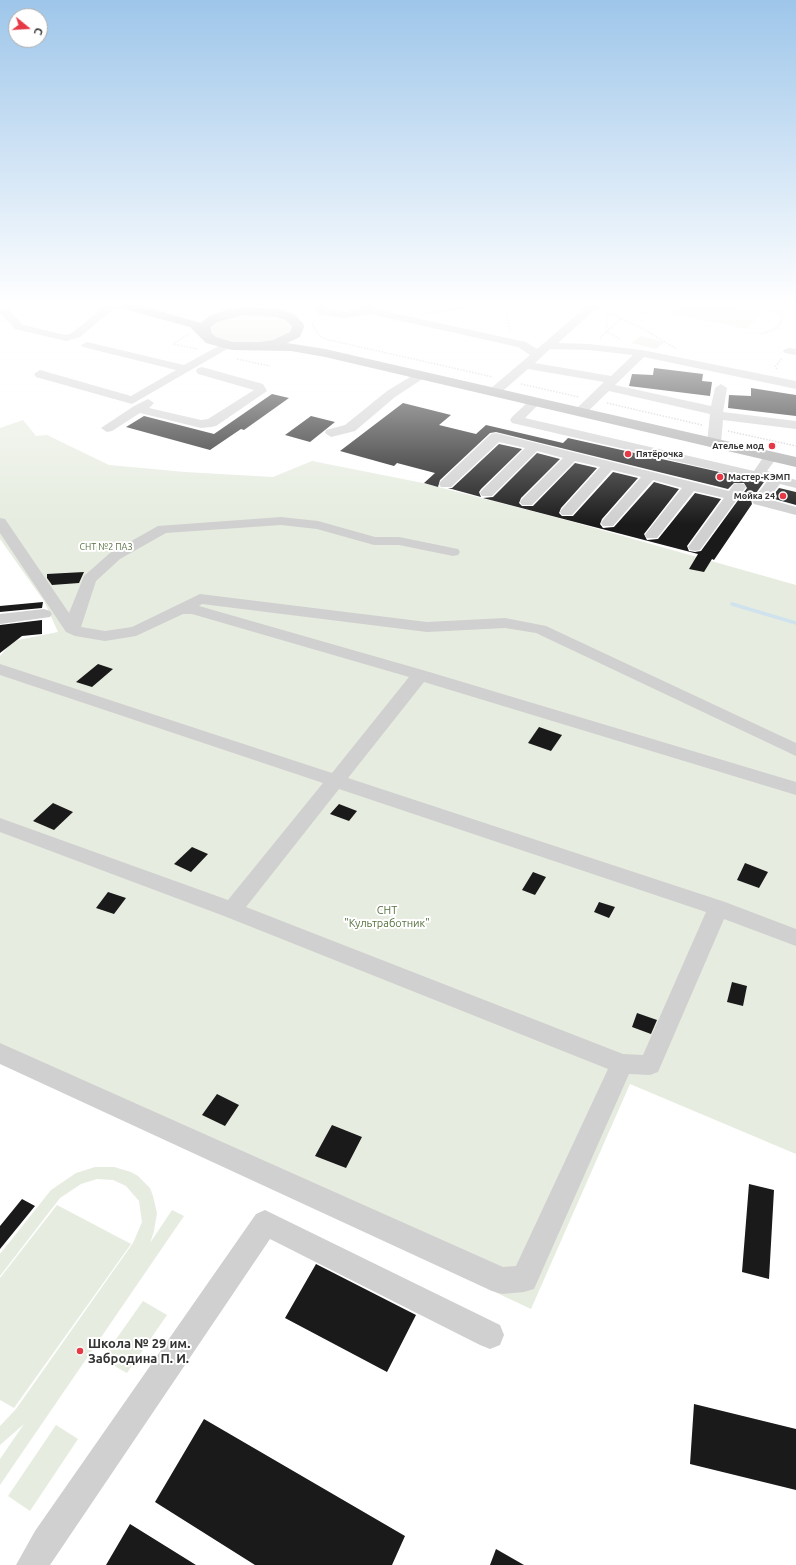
<!DOCTYPE html>
<meta charset="utf-8">
<style>
body{margin:0}
#map{position:relative;width:796px;height:1565px;overflow:hidden;background:#fff;font-family:Ubuntu,sans-serif}
canvas{display:block}
.north{position:absolute;left:8px;top:8px;width:40px;height:40px;box-sizing:border-box;background:#fff;border:1px solid #adadad;border-radius:50%;rotate:108deg;font-size:11px;font-weight:700;line-height:16px;text-align:center;color:#333}
.north::after{content:'';display:block;margin:auto;width:14px;height:18px;background:#e63946;clip-path:polygon(50% 0,100% 100%,50% 72%,0 100%)}
</style>
<div id="map">
<canvas width="796" height="1565"></canvas>
<div class="north">С</div>
</div>
<script>
const ctx = document.querySelector('canvas').getContext('2d');
ctx.lineJoin = 'round';
function fill(path, color) {
  ctx.fillStyle = color;
  ctx.fill(path, 'evenodd');
}
function poly(rows) {
  const path = new Path2D();
  for (const r of rows) {
    path.moveTo(r[0], r[1]);
    for (let i = 2; i < r.length; i += 2) path.lineTo(r[i], r[i + 1]);
  }
  return path;
}
function trace(path, color, width, dash) {
  ctx.strokeStyle = color;
  ctx.lineWidth = width;
  ctx.lineCap = dash ? 'butt' : 'round';
  ctx.setLineDash(dash || []);
  ctx.stroke(path);
}
function label(font, color, halo, rows, align = 'center') {
  ctx.font = font + ' Ubuntu,sans-serif';
  ctx.lineWidth = 4;
  ctx.setLineDash([]);
  ctx.textBaseline = 'middle';
  ctx.strokeStyle = halo;
  ctx.fillStyle = color;
  for (const [text, x, y, turn = 0] of rows) {
    ctx.save();
    ctx.translate(x, y);
    ctx.rotate((+turn || 0) * Math.PI / 180);
    ctx.textAlign = isNaN(turn) ? turn : align;
    if (halo) ctx.strokeText(text, 0, 0);
    ctx.fillText(text, 0, 0);
    ctx.restore();
  }
}
fill(poly([
 [624,305,633,311,758,334,775,328,782,316,778,312,740,305,782,312,785,316,784,320,778,329,765,334,758,334,631,311],
 [679,305,733,305,763,311,747,329,670,314],
 [259,313,285,319,291,324,291,330,285,336,267,342,235,343,217,338,211,332,211,329,214,323,229,316],
 [641,336,665,342,656,349,631,343],
 [23,420,36,436,47,435,109,465,185,472,273,477,312,461,423,483,566,520,796,585,796,1154,630,1084,531,1309,0,1060,0,656,13,641,58,632,44,601,0,539,0,428],
 [95,1167,114,1167,131,1172,138,1176,150,1188,153,1196,157,1213,154,1231,150,1243,172,1210,184,1216,0,1485,0,1459,24,1424,0,1445,0,1426,16,1409,133,1243,142,1222,139,1201,126,1186,113,1180,97,1179,81,1184,60,1198,0,1276,0,1254,51,1190,76,1173],
 [57,1205,131,1244,14,1408,0,1400,0,1278],
 [143,1301,167,1315,127,1373,102,1359],
 [56,1425,78,1439,30,1511,8,1496]
]), '#e6ecdf');
trace(poly([
 [732,604,796,623]
]), '#cfe2ee', 3.5);
fill(poly([
 [654,368,703,374,702,381,712,382,710,396,629,386,632,374,653,375],
 [751,388,796,395,796,416,728,408,729,395,751,396],
 [272,394,289,398,244,430,241,429,210,450,126,427,144,416,214,434],
 [403,403,451,415,439,425,476,434,486,425,563,443,568,438,764,482,751,500,752,504,714,560,712,559,704,572,689,569,698,554,483,498,493,497,537,453,560,459,521,498,519,503,522,506,533,506,575,463,597,468,561,508,559,513,562,516,573,516,613,472,638,478,602,519,600,524,603,528,614,527,654,482,679,489,644,534,647,540,658,539,695,493,721,499,687,546,689,551,695,552,701,551,747,488,744,483,734,483,728,489,496,432,490,433,440,480,438,487,424,483,435,473,397,463,394,466,340,451],
 [311,416,335,422,310,442,285,435],
 [499,444,522,449,481,489,479,492,481,497,448,488,452,488],
 [779,488,796,492,796,505,771,498],
 [84,572,79,583,52,585,47,578,47,574],
 [43,602,42,608,0,612,0,606],
 [42,620,42,634,22,636,0,653,0,625],
 [98,664,113,669,92,687,76,682],
 [539,727,562,735,551,751,528,743],
 [53,803,73,812,54,830,33,821],
 [339,804,357,811,349,821,330,814],
 [192,847,208,854,191,872,174,864],
 [745,863,768,872,759,888,737,880],
 [533,872,546,877,535,895,522,890],
 [108,892,126,898,114,914,96,908],
 [599,902,615,907,609,918,594,912],
 [732,982,747,986,743,1006,727,1002],
 [637,1013,657,1020,651,1034,632,1027],
 [217,1094,239,1105,225,1126,202,1115],
 [332,1125,362,1137,346,1168,315,1156],
 [749,1184,774,1190,769,1279,742,1272],
 [22,1199,35,1206,0,1249,0,1226],
 [316,1264,416,1315,387,1372,285,1318],
 [694,1404,796,1429,796,1490,690,1464],
 [204,1419,405,1536,392,1565,255,1565,155,1502],
 [130,1524,196,1565,106,1565],
 [496,1549,524,1565,490,1565]
]), '#1a1a1a');
trace(poly([
 [202,305,215,305],
 [505,305,510,332],
 [608,312,645,330,677,349],
 [608,312,606,331,620,339],
 [430,313,476,305],
 [312,324,318,334,325,339,493,377],
 [189,334,173,344,197,349],
 [600,338,622,318],
 [237,359,270,366],
 [777,369,775,367,782,358],
 [521,384,579,397],
 [607,403,702,425],
 [728,431,796,446]
]), '#cdcdcd', 1.5, [1.5, 1.5]);
fill(poly([
 [106,305,118,305,80,337,66,341,15,329,0,313,1,310,9,310,23,325,66,335,72,333,106,305],
 [313,305,323,305,326,309,343,312,363,309,361,305,371,305,374,309,526,342,537,349,588,305,600,305,558,343,589,344,642,350,796,381,796,389,644,357,615,385,711,406,715,388,721,384,727,388,723,412,796,421,796,429,723,420,721,443,714,447,707,443,710,414,609,391,584,415,580,416,574,412,576,409,604,382,528,369,498,395,490,395,488,392,490,389,530,355,518,347,370,314,343,318,322,315,318,314,313,305],
 [550,349,589,350,633,355,611,376,535,363,550,349],
 [87,342,184,365,224,343,228,342,234,345,132,404,36,377,34,374,40,370,131,396,176,370,83,347,81,345,87,342],
 [789,348,796,349,796,355,785,353,783,351,785,349,789,348],
 [202,367,263,384,267,391,216,426,211,427,201,428,140,413,112,431,107,432,101,428,134,406,148,399,154,403,149,408,201,420,208,419,254,390,198,374,196,371,198,368,202,367],
 [420,371,426,375,424,378,395,397,355,431,331,437,325,433,326,430,345,425,387,391,420,371],
 [535,398,541,402,525,418,754,471,766,453,776,453,778,456,767,471,796,480,796,488,780,484,768,499,796,507,796,515,754,504,752,501,768,480,762,478,757,480,512,423,510,420,512,417,531,399,535,398],
 [496,433,729,491,734,484,739,483,744,484,746,487,700,550,695,551,690,550,688,547,724,498,694,491,657,538,647,538,645,535,647,532,682,488,653,480,613,526,603,526,601,523,603,520,641,477,612,470,572,515,562,515,560,512,562,509,600,467,575,461,532,505,522,505,520,502,522,499,563,458,537,451,492,496,482,496,480,493,482,490,525,448,499,442,451,487,441,487,439,484,441,481,491,434,496,433],
 [281,517,318,521,375,537,399,537,458,549,460,552,458,555,453,556,399,545,374,545,317,529,281,525,166,533,120,559,96,581,81,627,105,631,132,627,200,594,427,622,505,618,546,626,796,743,796,756,536,633,505,628,427,632,202,604,199,606,426,671,796,782,796,795,424,682,348,778,725,902,796,929,796,946,724,919,658,1072,650,1075,629,1074,534,1289,524,1292,502,1294,492,1291,0,1064,0,1043,503,1267,516,1266,608,1069,224,916,0,832,0,818,228,900,323,783,0,675,0,664,332,773,409,677,192,614,183,614,136,636,105,641,75,636,66,632,0,533,0,518,5,519,69,613,84,576,110,553,158,526,281,517],
 [339,789,706,912,643,1055,623,1054,246,907,339,789],
 [44,609,50,611,52,614,50,617,0,624,0,614,44,609],
 [265,1210,500,1325,504,1335,500,1345,490,1349,480,1345,270,1239,50,1565,16,1565,35,1531,256,1214,265,1210]
]), '#d0d0d0');
fill(poly([
 [118,305,139,305,201,323,209,316,226,310,243,307,277,309,294,314,303,323,304,327,300,337,287,343,325,349,796,457,796,467,325,357,291,351,232,350,206,343,190,327,120,308,118,305],
 [243,315,276,317,286,320,292,326,290,332,273,340,260,342,233,342,216,337,211,332,211,327,217,322,243,315]
]), '#ababab');
const sky = ctx.createLinearGradient(0, 0, 0, 524);
sky.addColorStop(0, '#9ec6ea');
sky.addColorStop(0.58, '#fff');
sky.addColorStop(1, '#ffffff00');
ctx.fillStyle = sky;
ctx.fillRect(0, 0, 796, 524);
for (const [x, y, r, color] of [
 [772,446,4,"#e63946"],
 [628,454,4,"#e63946"],
 [720,477,4,"#e63946"],
 [783,496,4,"#e63946"],
 [80,1351,4,"#e63946"]
]) {
  const dot = new Path2D();
  dot.arc(x, y, r, 0, 2 * Math.PI);
  ctx.fillStyle = color;
  ctx.fill(dot);
  trace(dot, '#fff', 1.5);
}
label('bold 9px', '#333', '#fff', [
 ["Ателье мод",764,446],
 ["Пятёрочка",636,454,"left"],
 ["Мастер-КЭМП",728,477,"left"],
 ["Мойка 24",775,496]
], 'right');
label('9px', '#56703f', '#fff', [
 ["СНТ №2 ПАЗ",106,547]
]);
label('11px', '#56703f', '#fff', [
 ["СНТ",387,910],
 ["\"Культработник\"",387,923]
]);
label('bold 13px', '#333', '#fff', [
 ["Школа № 29 им.",88,1344],
 ["Забродина П. И.",88,1359]
], 'left');
</script>
